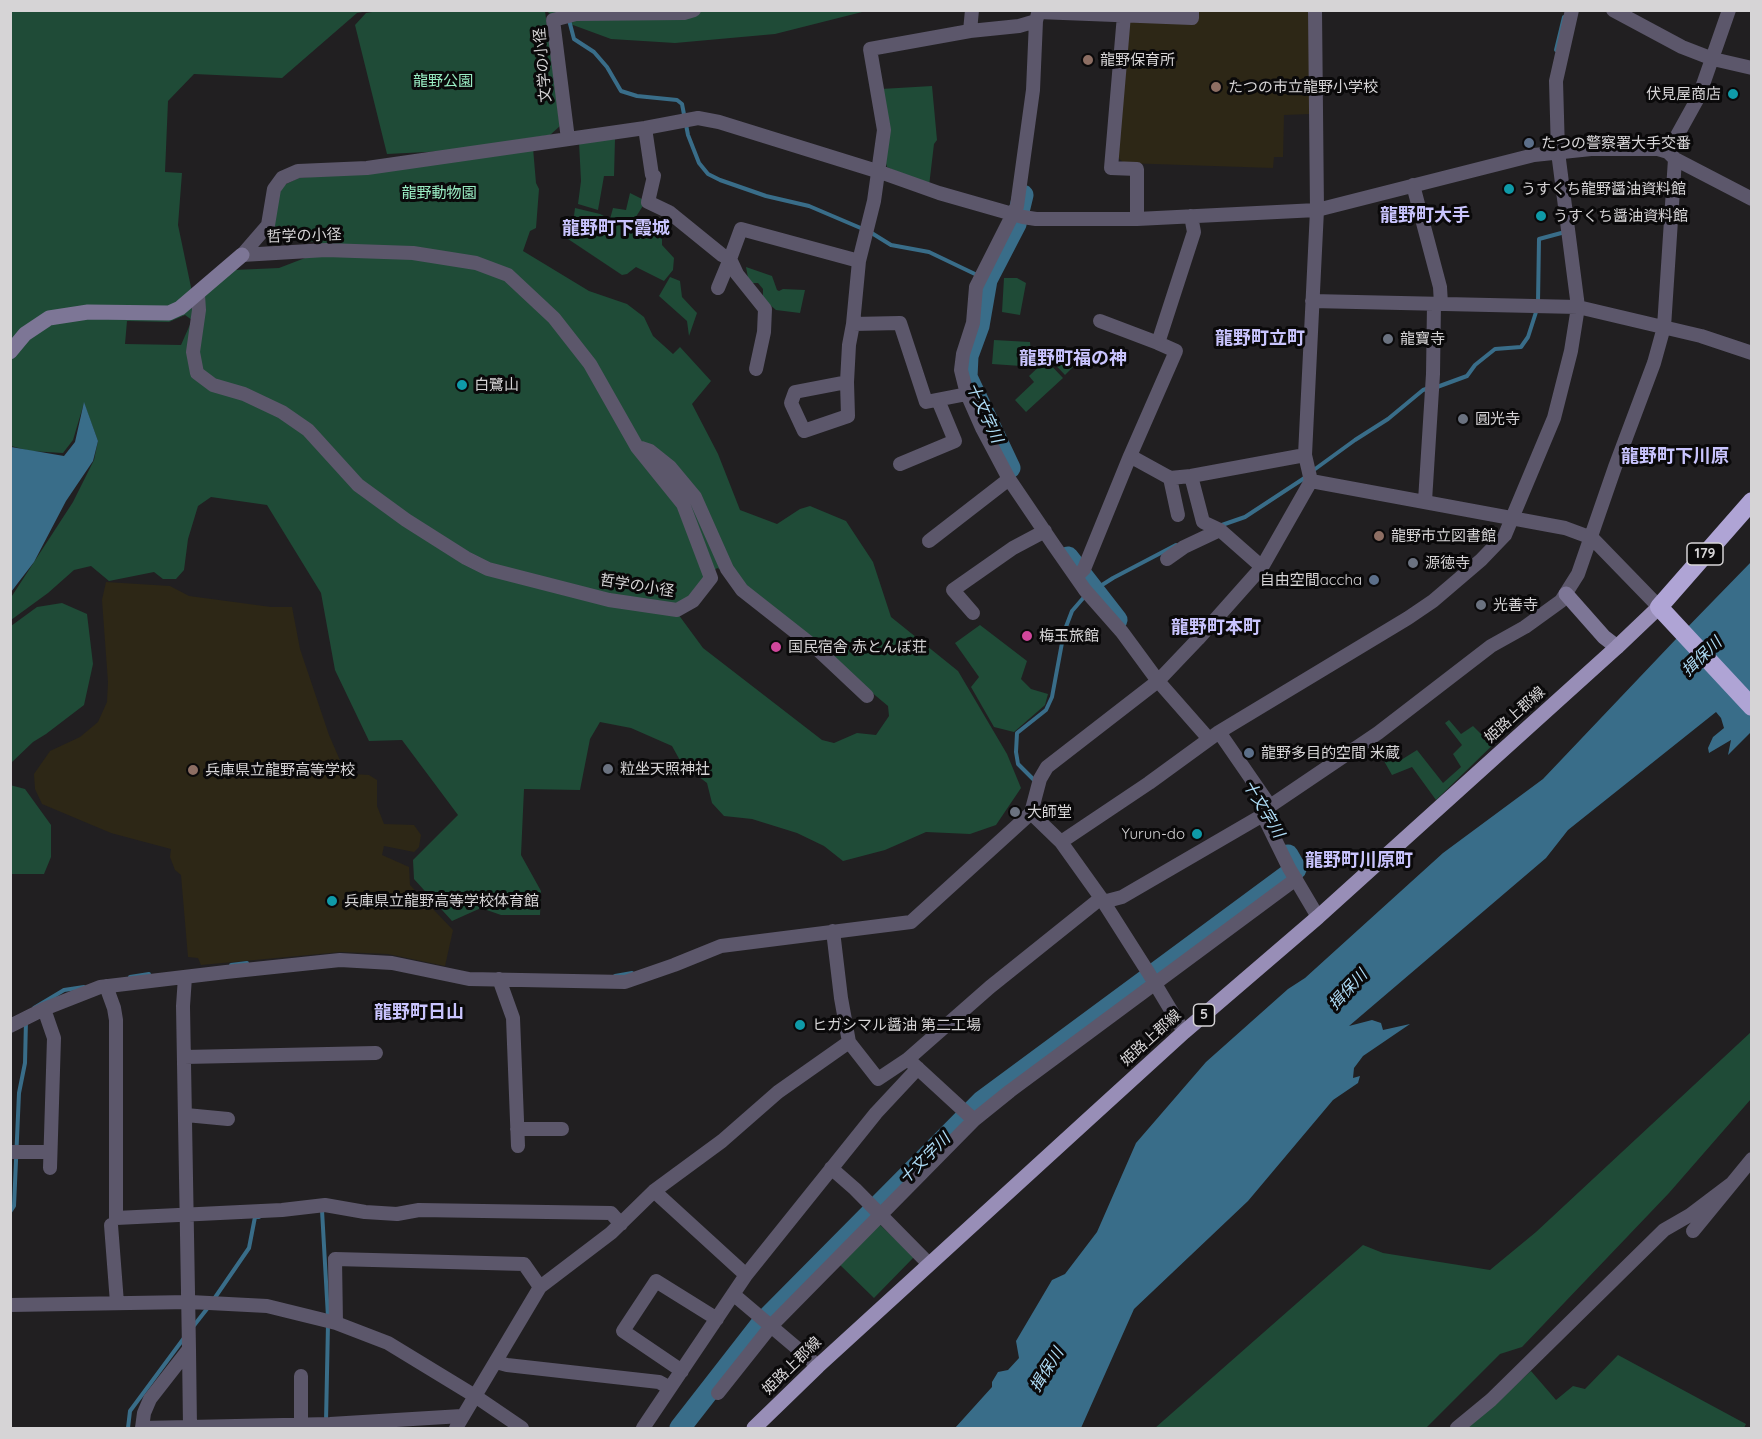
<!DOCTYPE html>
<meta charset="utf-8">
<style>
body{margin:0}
#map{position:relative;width:1762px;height:1439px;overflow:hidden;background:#211f21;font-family:Quicksand,sans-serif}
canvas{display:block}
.frame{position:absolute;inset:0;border:12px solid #d6d4d6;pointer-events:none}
</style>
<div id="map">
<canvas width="1762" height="1439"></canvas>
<div class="frame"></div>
</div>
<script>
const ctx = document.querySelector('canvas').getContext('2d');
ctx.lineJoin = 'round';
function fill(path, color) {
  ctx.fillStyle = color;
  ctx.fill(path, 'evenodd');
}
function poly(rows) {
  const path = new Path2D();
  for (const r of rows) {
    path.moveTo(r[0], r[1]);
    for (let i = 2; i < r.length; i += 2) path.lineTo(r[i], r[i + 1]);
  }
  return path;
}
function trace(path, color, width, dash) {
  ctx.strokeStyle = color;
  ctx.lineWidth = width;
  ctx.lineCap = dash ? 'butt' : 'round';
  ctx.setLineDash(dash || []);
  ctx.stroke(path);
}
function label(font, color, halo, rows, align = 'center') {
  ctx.font = font + ' Quicksand,"Noto Sans JP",sans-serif';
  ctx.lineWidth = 6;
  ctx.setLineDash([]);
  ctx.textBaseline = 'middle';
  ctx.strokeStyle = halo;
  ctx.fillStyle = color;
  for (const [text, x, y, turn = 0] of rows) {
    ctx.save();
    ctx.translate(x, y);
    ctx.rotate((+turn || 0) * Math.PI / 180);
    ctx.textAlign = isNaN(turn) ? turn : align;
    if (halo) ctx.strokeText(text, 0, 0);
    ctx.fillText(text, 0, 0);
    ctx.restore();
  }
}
fill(poly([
 [1196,11,1311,11,1310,114,1284,115,1283,157,1274,157,1273,168,1124,163,1115,155,1127,24,1130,22],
 [106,582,170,586,189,596,271,607,292,607,300,649,329,735,342,765,353,774,369,775,377,780,377,806,384,824,414,825,421,835,419,847,414,852,384,846,382,855,409,867,410,885,453,930,445,966,388,954,341,952,201,965,198,958,188,957,181,875,175,870,170,857,171,849,111,833,42,804,35,789,34,774,50,751,80,737,98,722,107,702,108,682,102,600]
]), '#2d2716');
fill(poly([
 [11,11,368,11,357,13,282,78,194,74,168,101,165,172,182,173,178,225,192,292,234,270,279,268,318,253,321,242,277,239,271,232,277,201,282,186,299,178,398,169,533,148,536,183,539,189,536,228,530,231,523,251,589,291,627,304,644,317,653,336,673,354,680,347,711,381,692,404,718,454,740,510,777,524,800,509,810,506,846,521,873,562,891,617,958,671,1007,754,1021,788,996,825,970,834,926,832,885,850,843,861,824,846,797,833,752,819,724,816,712,803,707,783,682,764,672,746,631,728,600,722,590,739,580,790,524,789,521,855,541,891,540,915,501,915,481,908,452,921,414,879,413,860,458,815,402,740,369,741,335,670,321,593,267,505,211,497,198,506,188,539,184,570,176,579,163,579,154,572,109,581,91,566,74,570,48,593,11,620,10,599,73,502,94,460,98,441,84,403,73,440,63,453,30,451,11,446],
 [185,315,192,320,181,345,125,344,127,321,169,322],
 [717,568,727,572,888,706,889,716,876,735,857,733,834,743,822,740,703,648,678,614,695,588],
 [378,11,545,11,560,126,550,135,446,151,387,154,355,25,366,13],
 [547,11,866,11,775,34,675,43,611,39,554,18],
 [932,86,937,140,934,144,929,186,887,167,884,155,881,89],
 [615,139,614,176,604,176,598,210,578,204,581,181,579,142],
 [630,193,646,201,632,223,662,239,662,245,674,258,673,270,664,281,636,267,627,274,622,275,565,237,565,217,574,216,575,208,600,214,610,219,613,208,626,210],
 [746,267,772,276,777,290,779,291,783,289,805,290,800,313,776,310,763,299,763,289,758,283,749,283],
 [670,277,680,281,682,297,697,313,689,336,687,321,659,296],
 [1004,278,1017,278,1026,283,1020,315,1002,312],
 [994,340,1030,342,1032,363,1021,366,992,364],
 [1053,347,1073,367,1065,375,1045,354],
 [1046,360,1063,378,1026,412,1015,400,1034,382,1029,376],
 [62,603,87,614,93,664,84,705,46,734,33,742,11,763,11,626,37,607],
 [980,625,1027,661,1021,679,1031,689,1048,694,1045,705,1014,732,994,727,971,687,979,677,955,643],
 [1449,720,1461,734,1473,726,1481,734,1499,727,1502,736,1436,800,1412,767,1392,775,1384,761,1393,754,1401,760,1417,750,1443,783,1461,767,1453,754,1462,745,1445,723],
 [10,785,25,789,51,825,51,857,44,874,11,874],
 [1751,1032,1751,1099,1669,1193,1522,1347,1500,1354,1426,1428,1155,1428,1363,1245,1383,1253,1490,1270,1536,1232],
 [878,1223,914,1257,874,1298,838,1263],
 [1618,1355,1746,1424,1744,1428,1467,1428,1531,1371,1556,1400,1573,1386,1585,1389]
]), '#1f4b37');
fill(poly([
 [84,402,98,441,93,461,66,501,34,562,11,592,11,447,64,456,75,442],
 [1751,562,1751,732,1728,755,1731,740,1709,753,1708,748,1713,737,1724,728,1721,718,1716,712,1568,830,1546,858,1349,1026,1372,1020,1381,1023,1383,1030,1410,1024,1363,1056,1354,1068,1353,1078,1360,1076,1358,1083,1333,1100,1248,1201,1134,1309,1081,1428,955,1428,992,1387,992,1382,998,1372,1008,1370,1019,1358,1016,1341,1052,1280,1065,1274,1097,1232,1136,1143,1206,1062,1288,989,1305,978,1443,853,1543,779,1677,638]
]), '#396d89');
trace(poly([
 [569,20,574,39,594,52,607,67,621,91,637,96,677,100,682,104,688,135,699,163,708,174,720,180,766,196,809,206,870,232,891,245,929,252,977,275],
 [1556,50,1564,17],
 [1538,302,1539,239,1565,232],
 [1437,387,1467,376,1475,365,1495,349,1521,347,1528,337,1537,309],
 [1311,472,1355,440,1388,419,1423,390,1429,388],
 [1219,526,1245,517,1306,477],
 [1091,592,1113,578,1176,545],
 [1035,781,1018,764,1016,752,1017,733,1046,710,1052,697,1064,632,1072,611,1085,596],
 [231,965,247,963],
 [615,976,632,973],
 [130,977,149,974],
 [34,1008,64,990,84,987],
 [320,1210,322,1210,328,1317],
 [10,1212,14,1206,19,1093,25,1063,26,1020],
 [214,1299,249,1248,255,1217,259,1217],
 [192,1328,210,1305],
 [326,1422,328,1324],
 [128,1428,130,1411,184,1338]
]), '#396d89', 4);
trace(poly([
 [1010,468,967,377,968,356,979,326,987,280,1016,224,1023,195],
 [1068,557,1117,620],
 [680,1428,761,1324,982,1101,1296,869,1288,855]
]), '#396d89', 21);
trace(poly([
 [1039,10,1036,21,1033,90,1017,206,976,287,973,323,963,354,961,370,967,394,982,428,1009,479,1053,544,1085,590,1122,632,1158,681,1209,739],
 [1613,10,1682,47,1713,59,1752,68],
 [1038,12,1192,18,1192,10],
 [1124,15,1111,168,1137,169,1137,219],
 [970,31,972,10],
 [645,128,652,175,654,176,648,202,669,212,722,255,730,259,741,229,859,261],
 [568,139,553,20,576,14,684,13,694,10],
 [1668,152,1699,96,1729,10],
 [1413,185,1440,287,1441,304],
 [242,255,268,225,274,189,282,178,298,171,367,168,645,128,698,118,719,122,880,172,939,193,1023,217,1036,219,1137,219,1317,210,1534,155,1591,149,1658,149,1668,152,1675,159,1752,199],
 [730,259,737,274,765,309,764,332,756,369],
 [718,288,730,259],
 [198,295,199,310,193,352,197,373,213,385,244,394,282,412,308,430,358,485,406,520,466,558,488,569,609,600,677,610,693,601,711,578,683,504,637,447,590,364,554,318,508,275,476,263,413,253,326,250,242,255],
 [1312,301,1578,307,1701,336,1752,353],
 [1100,321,1158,343],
 [847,382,795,392,791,403,804,431,848,416,847,382,849,345,853,324],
 [967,394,926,402,900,323,853,324,859,261,874,201,884,130,870,49,970,31,1019,26,1036,21],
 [641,448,650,451,670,467,695,497,727,569,742,590,817,649,867,696],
 [1130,456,1170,478,1191,476,1305,455],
 [900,464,955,441,938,400],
 [1191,476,1203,522,1220,530],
 [1170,478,1178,515],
 [1311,481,1565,528,1592,538,1659,607],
 [1425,501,1433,374,1434,304],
 [929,541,1009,479],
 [1167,559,1184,547,1220,530,1262,567],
 [1076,577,1084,569,1130,456,1176,351,1158,343,1194,232,1191,216],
 [973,613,953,590,1013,548,1045,531],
 [1219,732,1270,806],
 [1031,813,1061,842,1101,898,1148,972,1184,1032],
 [1263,815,1289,868,1318,917],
 [1061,842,1149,783,1219,732,1408,618,1433,601,1481,560,1505,535,1554,418,1571,351,1578,307,1558,152,1556,81,1572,10],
 [1103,902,1122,897,1263,815,1270,806,1378,733,1491,646,1525,627,1561,601,1578,574,1615,467,1654,363,1664,327,1675,159],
 [833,931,841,998,849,1042,878,1079,908,1059,990,987,1101,898],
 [499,979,513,1018,518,1146],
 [106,986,114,1008,116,1020,116,1218,282,1210,325,1205,365,1212,397,1214,419,1210,611,1213,621,1224],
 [44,1009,54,1038,50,1168],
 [10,1026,44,1009,100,987,226,972,340,960,392,963,469,979,625,982,674,965,721,946,911,922,1031,813,1040,779,1047,767,1158,681,1198,639,1262,567,1311,481,1305,455,1317,210,1315,10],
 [184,1057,376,1053],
 [912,1063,974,1120],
 [186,1115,228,1119],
 [517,1129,562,1129],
 [10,1152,50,1152],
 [831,1168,855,1189,929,1264],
 [654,1191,746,1275],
 [111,1225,117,1303],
 [1693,1231,1752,1159],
 [733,1294,818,1366],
 [10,1305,190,1302,267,1306,336,1323,388,1343,475,1396,522,1428],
 [336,1323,335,1259,524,1264,540,1287],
 [189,1349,190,1428],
 [496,1362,507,1365,659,1382,670,1388],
 [682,1371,623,1331,656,1281,717,1319],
 [301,1376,301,1424],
 [718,1393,772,1325,974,1120,1010,1091,1296,879],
 [142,1428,144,1413,150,1399,189,1349,183,1006,185,977],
 [142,1428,330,1424,462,1416],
 [456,1428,540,1287,611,1233,654,1191,722,1141,778,1092,849,1042],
 [643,1428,746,1275,876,1113,918,1068],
 [1457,1428,1491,1400,1664,1230,1690,1215,1731,1184]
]), '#5c576b', 14);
trace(poly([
 [10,352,25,334,49,318,88,312,169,313,180,308,242,255],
 [1566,594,1604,637,1617,647]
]), '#7d7696', 15);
trace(poly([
 [754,1428,818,1366,1083,1124,1184,1032,1318,917,1617,647,1659,607]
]), '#988eb7', 15);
trace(poly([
 [1752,501,1659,607,1752,707]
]), '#afa4d5', 18);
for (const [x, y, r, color] of [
 [1088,60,6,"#8d6e63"],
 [1216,87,6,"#8d6e63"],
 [1733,94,6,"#0f9aa8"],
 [1529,143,6,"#5c6f8a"],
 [1509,189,6,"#0f9aa8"],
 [1541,216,6,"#0f9aa8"],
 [1388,339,6,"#6b7280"],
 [462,385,6,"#0f9aa8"],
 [1463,419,6,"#6b7280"],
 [1379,536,6,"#8d6e63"],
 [1413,563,6,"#6b7280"],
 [1374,580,6,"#5c6f8a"],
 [1481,605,6,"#6b7280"],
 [1027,636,6,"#d1479c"],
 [776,647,6,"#d1479c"],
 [1249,753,6,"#5c6f8a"],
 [608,769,6,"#6b7280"],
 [193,770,6,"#8d6e63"],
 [1015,812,6,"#6b7280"],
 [1197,834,6,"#0f9aa8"],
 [332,901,6,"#0f9aa8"],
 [800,1025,6,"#0f9aa8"]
]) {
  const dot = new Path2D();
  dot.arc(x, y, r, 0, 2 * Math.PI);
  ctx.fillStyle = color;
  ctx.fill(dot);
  trace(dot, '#0a090a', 2);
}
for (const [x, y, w] of [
 [1705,554,36],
 [1204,1015,21]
]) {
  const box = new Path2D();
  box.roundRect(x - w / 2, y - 11, w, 22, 4.5);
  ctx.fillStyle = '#0a090a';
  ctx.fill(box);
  trace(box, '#d6d4d6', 1.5);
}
label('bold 14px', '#d6d4d6', null, [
 ["179",1705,554],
 ["5",1204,1015]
]);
label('15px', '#d6d4d6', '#0a090a', [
 ["龍野保育所",1100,60],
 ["たつの市立龍野小学校",1228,87],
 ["伏見屋商店",1721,94,"right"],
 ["たつの警察署大手交番",1541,143],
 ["うすくち龍野醤油資料館",1521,189],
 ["うすくち醤油資料館",1553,216],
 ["龍寶寺",1400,339],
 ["白鷺山",474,385],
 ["圓光寺",1475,419],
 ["龍野市立図書館",1391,536],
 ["源徳寺",1425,563],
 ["自由空間accha",1362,580,"right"],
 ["光善寺",1493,605],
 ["梅玉旅館",1039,636],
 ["国民宿舎 赤とんぼ荘",788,647],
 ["龍野多目的空間 米蔵",1261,753],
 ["粒坐天照神社",620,769],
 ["兵庫県立龍野高等学校",205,770],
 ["大師堂",1027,812],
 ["Yurun-do",1185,834,"right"],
 ["兵庫県立龍野高等学校体育館",344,901],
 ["ヒガシマル醤油 第二工場",812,1025]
], 'left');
label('15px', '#d6d4d6', '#0a090a', [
 ["文学の小径",543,65,-95],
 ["哲学の小径",304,236,-2],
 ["哲学の小径",637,586,9],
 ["姫路上郡線",1515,715,-42],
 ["姫路上郡線",1151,1038,-42],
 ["姫路上郡線",792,1366,-44]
]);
label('15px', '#9aeec4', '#0a090a', [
 ["龍野公園",443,81],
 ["龍野動物園",439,193]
]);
label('italic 16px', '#aedcf6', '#0a090a', [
 ["十文字川",984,413,65],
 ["揖保川",1702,657,-44],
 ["十文字川",1263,809,59],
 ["揖保川",1348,990,-47],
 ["十文字川",925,1159,-45],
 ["揖保川",1047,1370,-58]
]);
label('bold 18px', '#c9c4fe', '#0a090a', [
 ["龍野町大手",1425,216],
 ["龍野町下霞城",616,229],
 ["龍野町立町",1260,339],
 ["龍野町福の神",1073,359],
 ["龍野町下川原",1675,457],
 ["龍野町本町",1216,628],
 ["龍野町川原町",1359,861],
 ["龍野町日山",419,1013]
]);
</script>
